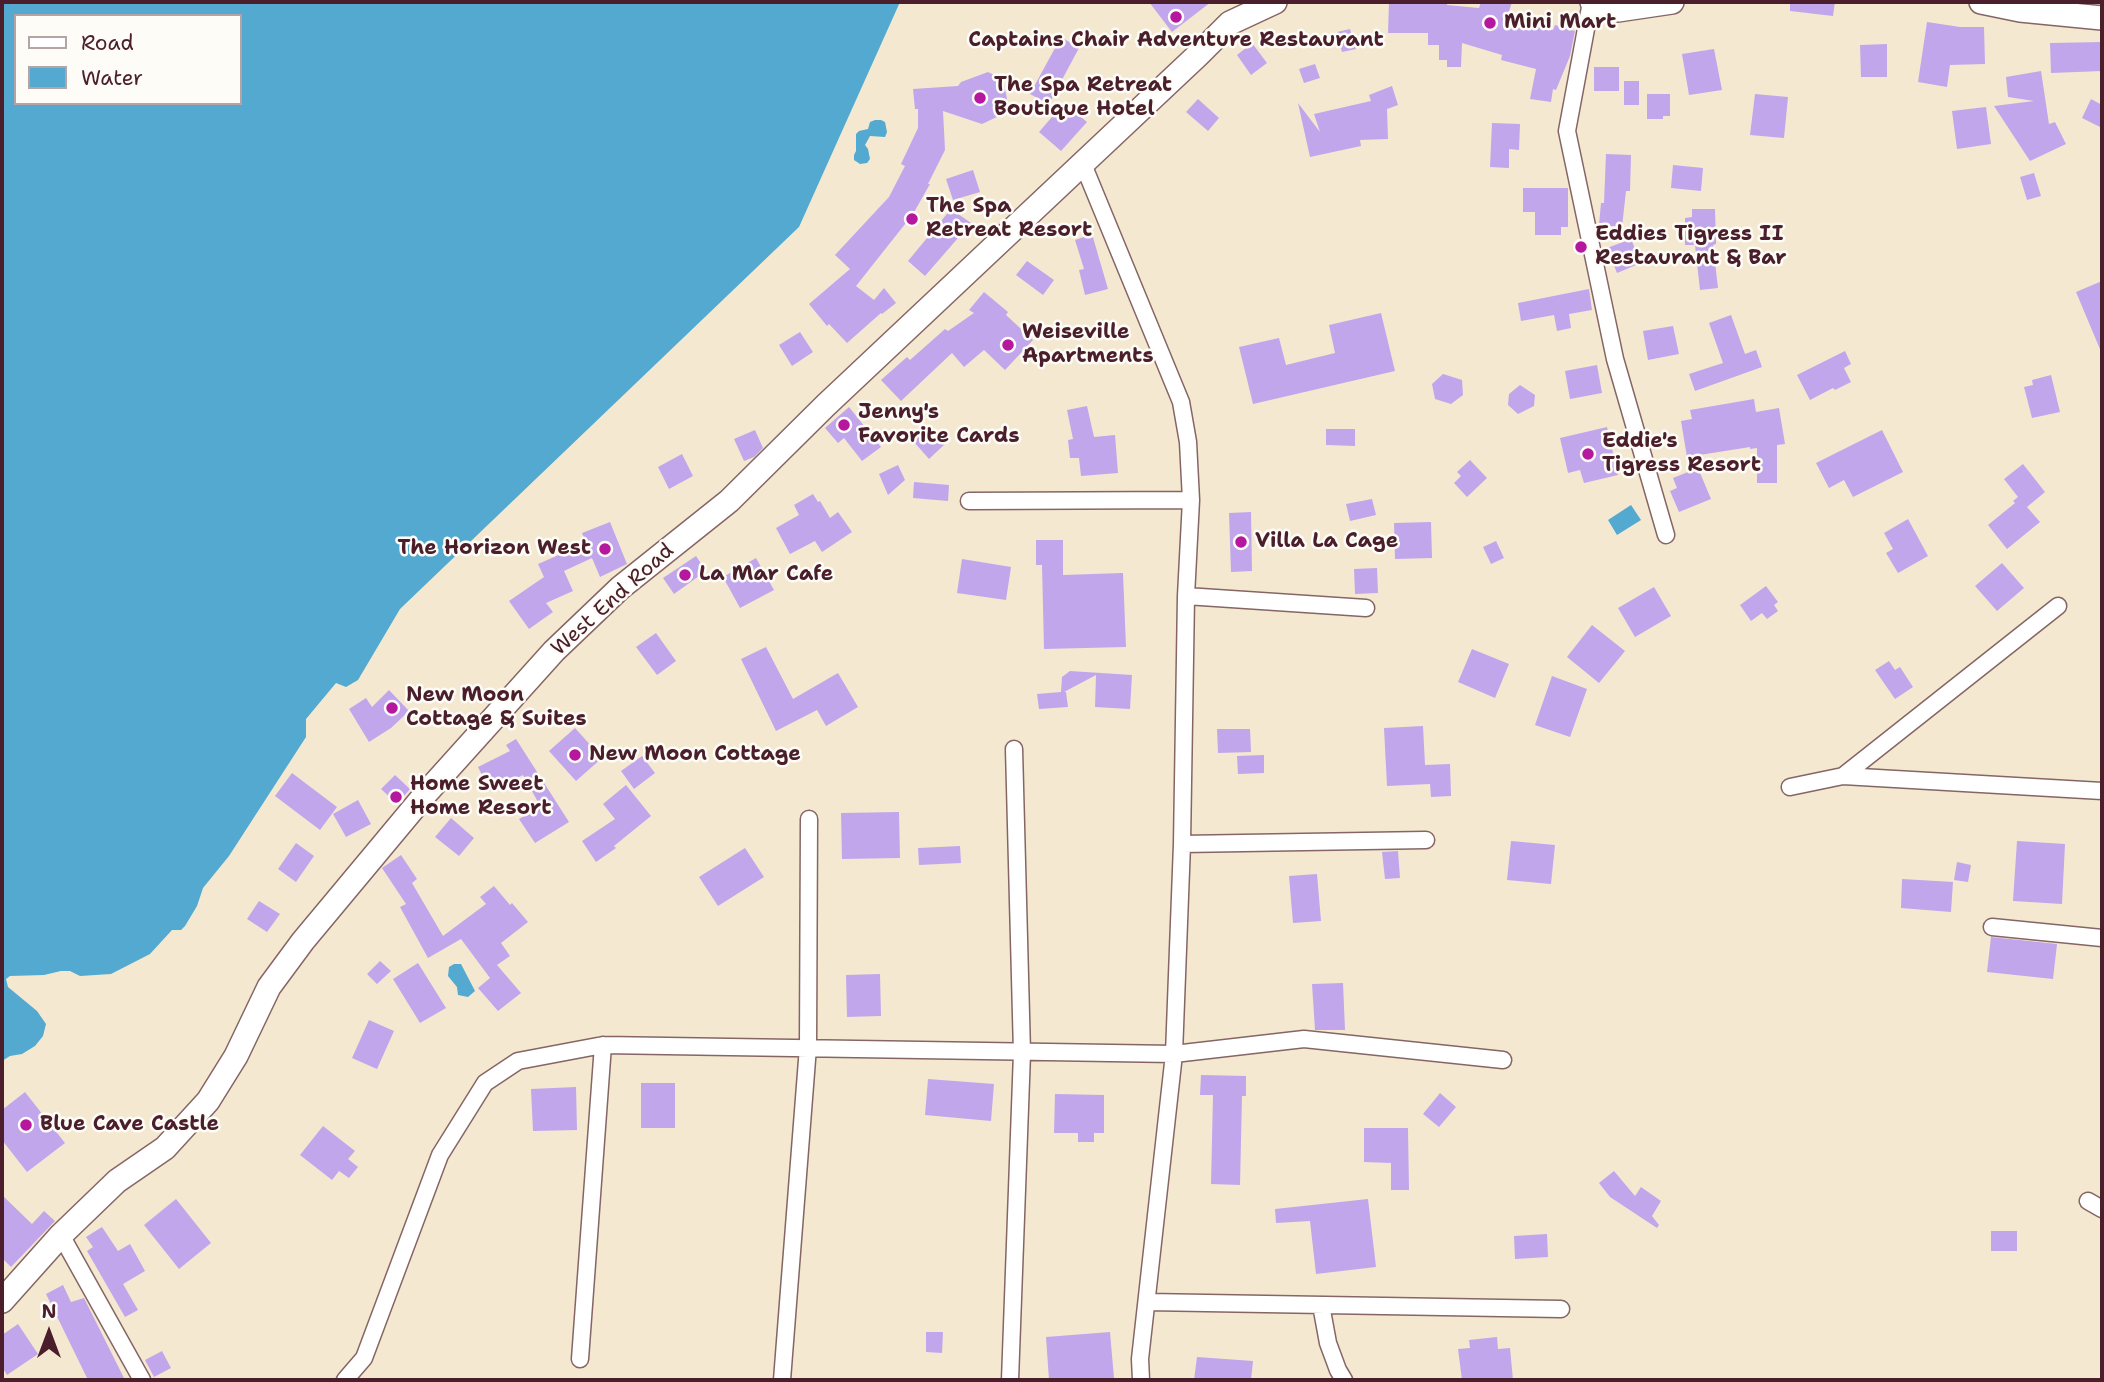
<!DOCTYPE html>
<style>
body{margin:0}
#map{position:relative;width:2104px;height:1382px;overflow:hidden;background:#f4e8d1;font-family:"Shantell Sans",sans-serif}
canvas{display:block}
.frame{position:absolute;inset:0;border:4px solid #4a1f2b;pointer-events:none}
.legend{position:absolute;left:14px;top:14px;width:228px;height:91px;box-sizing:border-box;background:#fdfcf7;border:2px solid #b5a4a5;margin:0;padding:9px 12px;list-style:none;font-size:21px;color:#4a1f2b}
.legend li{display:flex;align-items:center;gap:14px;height:35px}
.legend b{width:35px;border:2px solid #b5a4a5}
.north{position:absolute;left:14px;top:1298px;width:70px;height:70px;-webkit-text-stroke:5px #fdfcf7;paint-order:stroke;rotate:0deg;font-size:19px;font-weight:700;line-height:28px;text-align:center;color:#4a1f2b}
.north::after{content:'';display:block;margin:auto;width:24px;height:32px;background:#4a1f2b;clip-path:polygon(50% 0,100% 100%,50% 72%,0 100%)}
</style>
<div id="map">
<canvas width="2104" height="1382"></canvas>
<div class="frame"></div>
<ul class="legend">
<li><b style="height:9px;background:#fff"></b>Road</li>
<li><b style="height:19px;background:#53a9cf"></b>Water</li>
</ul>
<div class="north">N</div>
</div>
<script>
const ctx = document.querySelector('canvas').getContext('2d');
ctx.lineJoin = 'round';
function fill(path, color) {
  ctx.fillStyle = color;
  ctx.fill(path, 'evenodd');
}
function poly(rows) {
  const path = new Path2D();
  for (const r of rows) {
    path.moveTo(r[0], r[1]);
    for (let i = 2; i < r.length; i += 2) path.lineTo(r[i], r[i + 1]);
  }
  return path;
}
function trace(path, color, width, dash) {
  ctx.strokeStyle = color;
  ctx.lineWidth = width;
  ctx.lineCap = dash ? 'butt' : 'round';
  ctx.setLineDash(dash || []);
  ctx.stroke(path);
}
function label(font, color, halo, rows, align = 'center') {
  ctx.font = font + ' "Shantell Sans",sans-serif';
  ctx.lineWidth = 5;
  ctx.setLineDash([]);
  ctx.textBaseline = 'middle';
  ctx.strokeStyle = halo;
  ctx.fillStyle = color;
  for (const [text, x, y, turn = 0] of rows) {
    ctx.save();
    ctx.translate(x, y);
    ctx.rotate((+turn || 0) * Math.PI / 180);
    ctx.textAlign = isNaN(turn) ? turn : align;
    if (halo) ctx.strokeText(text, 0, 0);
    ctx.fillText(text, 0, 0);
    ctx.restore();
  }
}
fill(poly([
 [2,2,900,2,799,227,400,609,358,680,346,687,336,683,306,719,306,737,229,856,203,888,197,906,185,926,181,930,172,930,150,954,111,974,80,976,70,971,61,971,44,975,10,976,6,979,8,987,37,1011,46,1024,43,1036,35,1046,22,1054,10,1056,2,1061],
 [16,16,240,16,240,103,16,103],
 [875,120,881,120,885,122,887,132,885,137,870,136,865,145,868,149,870,159,867,163,860,164,854,160,854,155,856,151,856,134,859,131,868,129,870,122],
 [1631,505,1641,520,1617,535,1608,520],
 [454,964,461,964,475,991,468,997,458,995,457,987,448,976,449,967]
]), '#53a9cf');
fill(poly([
 [1149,2,1211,2,1172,32],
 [1389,2,1447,2,1447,5,1479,8,1481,2,1512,2,1507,18,1553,30,1555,25,1575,31,1570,56,1556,90,1553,89,1551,102,1530,99,1536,69,1501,60,1502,55,1462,43,1461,67,1447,67,1447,60,1439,60,1439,45,1428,45,1428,33,1388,33],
 [1790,2,1835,2,1833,16,1790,11],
 [1927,22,1960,27,1984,27,1985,64,1950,65,1947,87,1918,82],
 [1350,29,1356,49,1342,52,1337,32],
 [1061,37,1079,48,1049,104,1030,94],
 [2102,42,2102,71,2051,73,2050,43],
 [1252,43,1267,63,1251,75,1237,55],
 [1887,44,1887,77,1861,77,1860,45],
 [1714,49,1722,90,1689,95,1682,54],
 [1315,64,1320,78,1304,83,1299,69],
 [1594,67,1619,67,1619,91,1594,91],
 [2041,71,2049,124,2055,122,2066,144,2030,161,1994,106,2034,101,2008,97,2006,77],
 [988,72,1003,79,1007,99,999,116,982,124,943,111,945,150,928,184,930,184,913,214,856,286,874,300,884,288,896,303,882,314,881,313,847,343,829,324,827,326,809,304,850,269,835,255,889,197,905,166,901,164,918,128,918,109,915,109,913,89,958,86,961,82],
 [1624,81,1639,81,1639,105,1624,105],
 [1392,86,1398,105,1387,109,1388,139,1360,140,1361,146,1310,157,1298,103,1320,132,1314,114,1371,101,1369,95],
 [1647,94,1670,94,1670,116,1663,116,1663,119,1647,119],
 [1755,94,1788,97,1784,138,1750,135],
 [1198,99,1219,118,1208,131,1186,112],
 [2091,99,2102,105,2102,128,2082,118],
 [1064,103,1087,122,1061,151,1039,132],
 [1986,107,1991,144,1957,149,1952,111],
 [1492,123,1520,124,1519,150,1509,149,1509,168,1490,167],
 [1606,154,1631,155,1630,191,1626,191,1622,227,1599,225,1601,203,1604,203],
 [1673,165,1703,168,1701,191,1671,188],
 [973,170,980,192,953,200,946,179],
 [2034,173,2041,196,2027,200,2020,177],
 [1523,188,1568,188,1568,227,1561,227,1561,235,1535,235,1535,212,1523,212],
 [951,209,971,223,959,239,958,238,925,276,908,261],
 [1692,209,1715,209,1716,244,1713,245,1718,288,1700,290,1695,245,1685,245,1685,218,1692,217],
 [1092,234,1108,289,1085,295,1079,270,1084,269,1075,240],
 [1631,239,1641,263,1617,273,1607,248],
 [1027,261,1054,280,1043,295,1016,275],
 [2102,281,2102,354,2076,292],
 [1589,289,1592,310,1569,314,1571,328,1557,331,1554,315,1521,321,1518,303],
 [984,292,1008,312,1006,315,1033,340,1005,370,984,350,964,367,952,353,901,401,881,380,907,357,910,360,945,329,948,331,974,313,969,310],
 [1381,313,1395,371,1253,404,1239,347,1279,338,1286,365,1335,353,1329,325],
 [1731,315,1745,354,1756,350,1762,367,1695,391,1689,374,1723,363,1709,323],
 [1673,326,1679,354,1648,360,1643,331],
 [800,332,813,352,792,366,779,345],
 [1845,351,1851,364,1844,368,1851,382,1835,390,1833,388,1810,400,1797,375],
 [1597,365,1602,393,1570,399,1565,371],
 [1443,374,1462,380,1463,395,1451,404,1435,399,1432,384],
 [2051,375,2060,412,2032,418,2024,387,2033,385,2032,380],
 [1520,385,1535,395,1534,406,1518,414,1508,405,1509,394],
 [1754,399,1756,412,1779,408,1785,444,1777,445,1777,483,1757,483,1757,448,1750,449,1750,447,1687,457,1681,421,1692,419,1690,410],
 [1087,406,1094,437,1115,435,1118,473,1081,476,1079,458,1070,458,1068,440,1073,439,1067,410],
 [849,407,881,447,862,461,844,438,838,443,825,428],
 [927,425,945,444,929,459,914,442,914,436],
 [1607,427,1618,475,1584,483,1580,470,1568,473,1560,438],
 [1326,429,1355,429,1355,446,1326,445],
 [755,430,763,448,754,457,744,461,734,439],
 [1882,430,1903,472,1853,497,1844,480,1829,488,1816,463],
 [682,454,693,476,669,489,658,467],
 [1470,460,1487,478,1467,497,1454,483,1461,476,1457,472],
 [2023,464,2045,492,2027,507,2040,522,2007,549,1988,525,2015,503,2013,501,2018,497,2004,479],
 [898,465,905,480,888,495,879,474],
 [1698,468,1711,499,1679,512,1670,491,1677,488,1673,478],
 [914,482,949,485,948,501,913,498],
 [813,494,818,502,820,501,830,518,838,512,852,532,822,552,815,541,790,554,776,528,799,515,794,505],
 [1372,499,1376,515,1350,521,1346,504],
 [1251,512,1252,571,1231,572,1229,513],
 [1908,519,1928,556,1898,573,1886,553,1893,549,1884,533],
 [610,522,627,564,600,577,592,558,564,571,573,591,546,603,553,612,529,629,509,601,544,577,538,564,586,543,582,533],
 [1431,522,1432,558,1395,559,1394,523],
 [1036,540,1063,540,1063,575,1123,573,1126,647,1044,649,1042,565,1036,565],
 [1496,541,1504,558,1491,564,1483,547],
 [696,556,706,571,674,594,663,578],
 [756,558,774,590,740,608,723,577],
 [962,559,1011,567,1006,600,957,593],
 [2002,563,2024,588,1997,611,1975,586],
 [1377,568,1378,593,1355,594,1354,569],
 [1766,586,1778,602,1774,605,1778,611,1767,619,1762,613,1751,621,1740,605],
 [1654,587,1671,616,1635,637,1618,608],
 [1592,625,1625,651,1599,683,1567,657],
 [656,633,676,661,657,675,636,647],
 [766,647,793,699,838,673,858,707,826,726,817,710,776,731,741,659],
 [1472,649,1509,664,1495,698,1458,682],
 [1889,661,1895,670,1900,667,1913,687,1895,699,1875,670],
 [1070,671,1132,675,1130,709,1095,707,1096,675,1064,692,1066,692,1068,707,1039,709,1037,694,1061,692,1062,677],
 [1552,676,1587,689,1570,737,1535,725],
 [389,690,409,711,391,728,369,742,349,709,366,698,372,707],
 [1423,726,1425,765,1450,764,1451,796,1431,797,1430,784,1387,786,1384,728],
 [575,728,602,758,576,781,549,751],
 [1217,729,1250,729,1251,752,1218,753],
 [516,739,569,822,535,843,519,819,534,810,531,806,538,802,523,775,490,791,478,767,510,751,506,745],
 [1264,755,1264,773,1238,774,1237,756],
 [642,756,655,773,634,789,621,771],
 [292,773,337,807,320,830,275,796],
 [395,775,410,789,397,804,381,789],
 [626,785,651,816,614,846,616,848,596,862,582,841,615,819,603,804],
 [358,800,371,824,346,837,333,814],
 [899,812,900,858,842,859,841,813],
 [451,818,474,838,459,856,435,837],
 [1511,841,1555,845,1551,884,1507,880],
 [2017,841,2065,844,2062,904,2013,901],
 [296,843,314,856,296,882,278,869],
 [960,846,961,863,919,865,918,848],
 [745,848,764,877,718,906,699,877],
 [1398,851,1400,878,1385,879,1382,852],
 [401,855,417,879,412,883,443,936,486,904,480,897,494,886,510,905,512,903,528,922,501,943,510,956,497,965,521,993,498,1011,478,988,490,978,461,939,428,958,400,907,406,904,382,868],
 [1957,862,1971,865,1968,882,1954,880],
 [1317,874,1321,921,1293,923,1289,876],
 [1902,879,1953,882,1951,912,1901,908],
 [259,901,280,914,267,932,247,919],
 [1991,937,2057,944,2053,979,1987,972],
 [380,961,391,971,377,984,367,974],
 [418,963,446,1008,420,1023,393,979],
 [880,974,881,1016,847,1017,846,975],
 [1343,983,1345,1030,1315,1030,1312,984],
 [369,1020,394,1031,377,1069,352,1058],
 [1201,1075,1246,1076,1246,1096,1242,1096,1240,1185,1211,1184,1213,1095,1200,1095],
 [928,1079,994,1084,991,1121,925,1115],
 [641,1083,675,1083,675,1128,641,1128],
 [576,1087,577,1130,533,1131,531,1089],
 [25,1092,65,1143,27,1172,2,1140,2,1110],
 [1440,1093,1456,1107,1439,1127,1423,1114],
 [1055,1094,1104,1095,1104,1133,1094,1133,1094,1142,1078,1142,1078,1133,1054,1133],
 [323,1126,355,1151,348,1159,358,1167,349,1178,339,1171,332,1180,300,1155],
 [1364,1128,1408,1128,1409,1190,1391,1190,1391,1163,1364,1162],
 [1614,1171,1635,1196,1641,1187,1661,1201,1652,1216,1659,1225,1657,1228,1610,1197,1599,1183],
 [2,1195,32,1224,44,1211,55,1221,11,1267,2,1258],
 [176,1199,211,1243,179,1269,144,1225],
 [1368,1199,1376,1267,1316,1274,1310,1221,1276,1223,1275,1209],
 [102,1227,118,1251,130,1244,145,1271,123,1284,138,1310,125,1317,87,1251,93,1247,86,1237],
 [1991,1231,2017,1231,2017,1251,1991,1251],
 [1547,1234,1548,1257,1515,1259,1514,1236],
 [63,1285,71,1302,84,1298,125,1380,88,1380,46,1294],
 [18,1324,38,1354,7,1375,2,1367,2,1335],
 [926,1332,943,1332,942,1353,926,1352],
 [1110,1332,1114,1378,1049,1380,1046,1337],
 [1497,1337,1498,1349,1510,1348,1513,1380,1462,1380,1458,1349,1470,1348,1469,1340],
 [162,1351,171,1368,154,1377,145,1360],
 [1197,1357,1253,1361,1251,1380,1194,1380]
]), '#c1a6ec');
const street = poly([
 [1591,2,1567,131,1615,359,1666,535],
 [1083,164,1181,402,1188,442,1191,500,1186,596,1182,844,1174,1054,1140,1359,1141,1380],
 [969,501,1191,500],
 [1186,596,1366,608],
 [1843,776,2058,606],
 [1790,787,1843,776,2102,791],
 [1182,844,1426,840],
 [1992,927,2102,938],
 [2088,1201,2102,1209],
 [61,1235,142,1380],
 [1147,1302,1561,1309],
 [1321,1305,1328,1343,1338,1370,1344,1380],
 [580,1359,603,1045],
 [345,1380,364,1358,440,1155,485,1083,518,1061,603,1045,1174,1054,1304,1039,1503,1060],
 [782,1380,808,1047,809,819],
 [1010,1380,1022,1053,1014,749]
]);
const secondary = poly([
 [1592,2,1618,10,1672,2],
 [1981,2,2020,10,2102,18],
 [2,1301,61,1235,117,1181,165,1148,208,1101,236,1056,269,987,303,941,428,791,554,651,620,588,729,501,826,405,1198,55,1230,23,1275,2]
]);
trace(street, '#866565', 19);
trace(secondary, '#866565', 26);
trace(street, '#fff', 16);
trace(secondary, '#fff', 23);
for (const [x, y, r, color] of [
 [1176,17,7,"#b5179e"],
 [1490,23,7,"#b5179e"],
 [980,98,7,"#b5179e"],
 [912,219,7,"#b5179e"],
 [1581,247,7,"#b5179e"],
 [1008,345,7,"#b5179e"],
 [844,425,7,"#b5179e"],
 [1588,454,7,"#b5179e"],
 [1241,542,7,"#b5179e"],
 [605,549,7,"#b5179e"],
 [685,575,7,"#b5179e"],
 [392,708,7,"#b5179e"],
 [575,755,7,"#b5179e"],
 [396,797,7,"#b5179e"],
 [26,1125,7,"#b5179e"]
]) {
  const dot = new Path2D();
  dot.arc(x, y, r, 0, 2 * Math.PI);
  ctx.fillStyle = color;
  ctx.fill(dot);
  trace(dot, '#fdfcf7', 2.5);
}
label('bold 21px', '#4a1f2b', '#fdfcf7', [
 ["Mini Mart",1504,23],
 ["Captains Chair Adventure Restaurant",1176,41,"center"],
 ["The Spa Retreat",994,86],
 ["Boutique Hotel",994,110],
 ["The Spa",926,207],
 ["Retreat Resort",926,231],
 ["Eddies Tigress II",1595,235],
 ["Restaurant & Bar",1595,259],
 ["Weiseville",1022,333],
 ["Apartments",1022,357],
 ["Jenny's",858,413],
 ["Favorite Cards",858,437],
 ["Eddie's",1602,442],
 ["Tigress Resort",1602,466],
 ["Villa La Cage",1255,542],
 ["The Horizon West",591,549,"right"],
 ["La Mar Cafe",699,575],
 ["New Moon",406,696],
 ["Cottage & Suites",406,720],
 ["New Moon Cottage",589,755],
 ["Home Sweet",410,785],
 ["Home Resort",410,809],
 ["Blue Cave Castle",40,1125]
], 'left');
label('21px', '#4a1f2b', '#fdfcf7', [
 ["West End Road",613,600,-42]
]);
</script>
